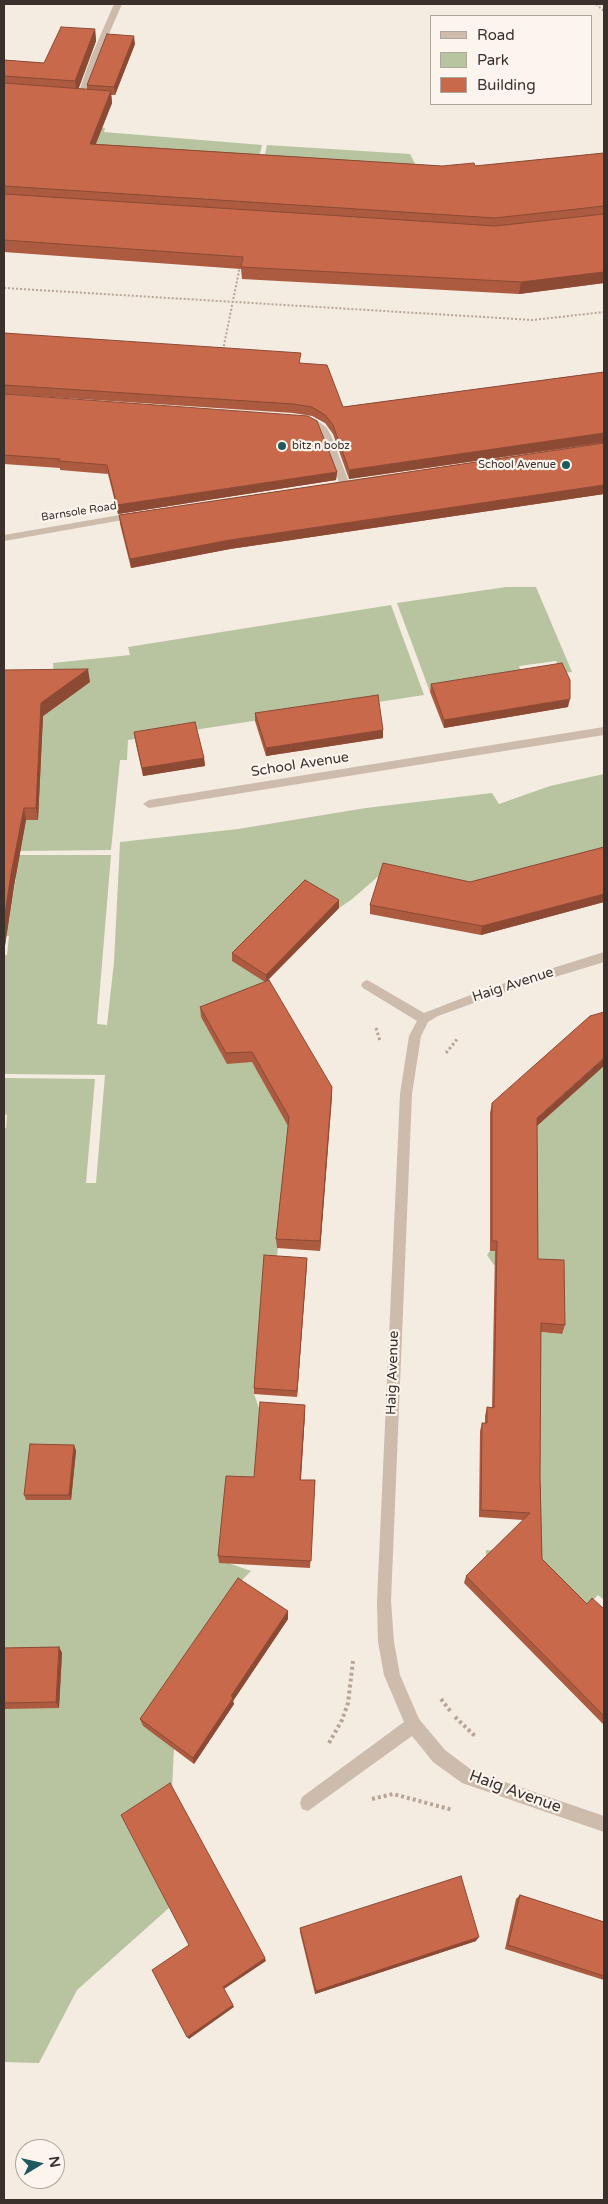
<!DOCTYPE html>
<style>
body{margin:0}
#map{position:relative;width:608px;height:2204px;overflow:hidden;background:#f4ebe1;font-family:"Varela Round",sans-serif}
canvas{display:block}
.frame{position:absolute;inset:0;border:5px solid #3b302b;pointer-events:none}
.legend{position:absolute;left:430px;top:15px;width:162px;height:90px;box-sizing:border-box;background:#fbf5ee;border:1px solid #aea6a0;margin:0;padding:6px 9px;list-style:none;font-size:15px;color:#3b302b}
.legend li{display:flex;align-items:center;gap:10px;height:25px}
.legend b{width:25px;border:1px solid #aea6a0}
.north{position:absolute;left:15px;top:2139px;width:50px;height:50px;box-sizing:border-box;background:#fbf5ee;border:1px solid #aea6a0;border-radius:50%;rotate:81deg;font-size:14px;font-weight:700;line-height:20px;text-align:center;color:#3b302b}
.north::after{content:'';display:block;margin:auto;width:18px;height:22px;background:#1f5a5e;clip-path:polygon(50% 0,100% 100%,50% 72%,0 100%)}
</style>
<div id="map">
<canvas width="608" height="2204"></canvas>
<div class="frame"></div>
<ul class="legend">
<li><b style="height:6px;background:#cdbbac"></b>Road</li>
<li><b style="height:14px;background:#b8c4a0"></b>Park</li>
<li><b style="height:14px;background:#c8694b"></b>Building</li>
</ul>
<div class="north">N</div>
</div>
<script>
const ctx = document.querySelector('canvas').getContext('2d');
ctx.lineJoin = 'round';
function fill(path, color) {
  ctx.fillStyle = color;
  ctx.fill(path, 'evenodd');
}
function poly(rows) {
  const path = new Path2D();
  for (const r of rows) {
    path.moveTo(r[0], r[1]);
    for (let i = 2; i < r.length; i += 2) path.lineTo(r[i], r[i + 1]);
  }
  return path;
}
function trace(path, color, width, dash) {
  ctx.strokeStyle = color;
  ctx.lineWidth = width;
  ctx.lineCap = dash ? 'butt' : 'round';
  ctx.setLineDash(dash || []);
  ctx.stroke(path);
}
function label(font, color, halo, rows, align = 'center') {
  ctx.font = font + ' "Varela Round",sans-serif';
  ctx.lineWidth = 4.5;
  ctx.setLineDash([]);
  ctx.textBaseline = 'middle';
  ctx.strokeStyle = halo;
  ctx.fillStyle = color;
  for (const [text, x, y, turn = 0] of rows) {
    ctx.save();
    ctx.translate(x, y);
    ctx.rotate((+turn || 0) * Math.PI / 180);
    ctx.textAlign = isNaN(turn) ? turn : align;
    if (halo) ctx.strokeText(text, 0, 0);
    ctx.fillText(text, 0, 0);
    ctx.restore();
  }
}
fill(poly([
 [4,114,105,128,104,132,262,145,253,182,131,158],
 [267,145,410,154,422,177,260,177],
 [506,587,536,587,572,672,562,673,556,661,519,666,523,677,430,692,397,603],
 [391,605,424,695,128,740,127,760,120,760,111,850,19,851,11,735,54,682,53,663,130,655,128,647],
 [604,774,604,856,519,925,515,926,496,892,382,873,351,900,339,908,233,961,266,982,252,1062,291,1123,277,1256,254,1394,260,1411,255,1485,220,1560,251,1571,243,1579,143,1726,174,1748,172,1789,124,1821,170,1907,77,1990,39,2063,4,2062,4,1128,6,1128,7,1115,4,1114,4,1078,95,1079,86,1183,96,1183,105,1075,4,1074,4,955,7,955,9,936,4,935,4,893,13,893,16,878,4,855,111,855,97,1024,107,1025,114,962,120,842,238,829,366,808,492,793,499,804,550,786],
 [604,1065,604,1600,598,1595,584,1610,486,1558,486,1550,539,1553,493,1406,493,1397,539,1400,539,1332,562,1334,562,1270,494,1265,487,1255,490,1251,536,1253,532,1131]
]), '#b8c4a0');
trace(poly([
 [596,4,604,11],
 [4,288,533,320,604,312],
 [223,350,240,266]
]), '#b9a596', 2, [2, 2]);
trace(poly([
 [376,1028,380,1041],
 [446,1053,458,1038]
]), '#b9a596', 3, [2.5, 2.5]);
trace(poly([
 [441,1699,451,1712],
 [455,1717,476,1737],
 [329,1743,342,1720,348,1703,353,1661],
 [372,1799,393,1794,453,1810]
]), '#b9a596', 4, [3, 3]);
fill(poly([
 [114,4,122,4,99,57,85,97,81,99,71,98,71,94,78,94,91,57,114,4],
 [303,417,315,419,326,427,331,435,350,485,348,487,345,488,340,485,318,429,310,424,300,422,298,420,303,417],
 [137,512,140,513,140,517,4,541,4,535,137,512],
 [604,727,604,735,149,808,143,804,149,800,604,727],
 [604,952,604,962,493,996,438,1016,428,1022,421,1036,412,1094,391,1601,394,1642,400,1675,419,1719,445,1750,473,1771,604,1816,604,1832,462,1783,433,1762,412,1736,308,1811,302,1809,300,1803,302,1797,404,1722,384,1675,378,1642,377,1601,400,1094,409,1036,417,1021,363,988,361,985,363,982,367,980,371,982,424,1013,486,989,604,952]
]), '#cdbbac');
fill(poly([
 [95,29,96,41,78,89,87,89,87,85,135,44,115,95,111,95,112,103,96,144,442,166,475,166,604,153,604,283,519,294,242,279,241,269,4,252,4,60,44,63],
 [4,333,301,363,343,407,604,372,604,443,349,479,333,434,325,423,312,416,293,413,4,394],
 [4,394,337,472,336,480,118,514,108,474,60,470,60,468,4,464],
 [604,443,604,494,230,549,131,568,120,524,119,515],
 [4,670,90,682,43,716,38,820,26,820,14,886,4,952],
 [431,684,568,707,444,728,430,692],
 [255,713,383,730,383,738,266,756,255,721],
 [134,732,204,758,205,766,143,776,135,740],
 [604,847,604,902,481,935,370,914,370,905,470,882],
 [339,908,267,981,332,1087,320,1251,277,1248,276,1239,288,1126,252,1062,227,1064,201,1017,200,1007,265,982,232,961,232,953],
 [492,1103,537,1126,538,1259,565,1325,562,1334,541,1332,540,1476,542,1559,587,1604,604,1609,604,1723,603,1724,464,1583,466,1576,523,1520,479,1517,480,1431,482,1423,485,1423,485,1416,487,1407,492,1408,495,1251,490,1251,490,1113],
 [307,1258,297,1397,254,1394,254,1388],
 [305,1413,301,1480,315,1480,310,1568,219,1563,218,1556,254,1477],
 [74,1445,76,1451,71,1500,26,1500,24,1495],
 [288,1611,288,1619,233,1701,234,1704,194,1764,143,1726,140,1719],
 [59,1647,62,1653,59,1708,4,1709,4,1648],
 [520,1895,604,1922,604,1980,505,1949,516,1899],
 [300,1928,476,1941,315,1994,300,1932]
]), '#ac5a40');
fill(poly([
 [95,29,96,41,77,93,75,81],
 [134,36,135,44,115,95,114,87],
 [111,91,112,103,91,155,90,144],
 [604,272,604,283,519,294,521,282],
 [604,433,604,442,349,479,349,470],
 [337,472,336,480,118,514,117,505],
 [604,485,604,494,230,549,131,568,130,559,230,540],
 [88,669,90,682,43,716,38,820,36,808,41,703],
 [570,699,568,707,444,728,444,720],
 [383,730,383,738,266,756,266,748],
 [204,758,205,766,143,776,142,768],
 [24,808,26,820,14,886,4,952,4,921,11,874],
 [604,894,604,902,481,935,482,926],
 [339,900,339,908,266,982,266,975],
 [604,1058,604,1066,535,1128,537,1118],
 [332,1087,332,1097,320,1251,320,1241],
 [307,1258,307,1264,297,1397,297,1391],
 [305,1405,305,1413,300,1488,300,1480],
 [74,1445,76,1451,71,1500,69,1495],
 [288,1611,288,1619,233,1701,234,1704,194,1764,193,1758,231,1696],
 [59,1647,62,1653,59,1708,56,1702],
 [479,1937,476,1941,315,1994,316,1991],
 [265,1958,266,1961,224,1989,223,1987],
 [233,2005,234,2007,189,2039,187,2037]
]), '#8c4a34');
const building = poly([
 [61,27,95,29,75,81,4,76,4,60,44,63,61,27],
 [107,34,134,36,114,87,87,85,107,34],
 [4,83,111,91,90,144,442,166,474,163,475,166,604,153,604,206,495,218,4,186,4,83],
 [4,194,495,226,604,214,604,272,521,282,241,267,243,257,4,240,4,194],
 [4,333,301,353,299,363,327,365,343,407,604,372,604,433,349,470,333,425,325,415,312,407,293,404,4,385,4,333],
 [4,394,308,416,317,421,337,472,117,505,107,465,59,461,60,459,4,455,4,394],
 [604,443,604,485,230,540,130,559,119,515,604,443],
 [562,663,570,680,570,699,444,720,431,684,562,663],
 [88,669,41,703,36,808,24,808,11,874,4,921,4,670,88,669],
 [378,695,383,730,266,748,255,713,378,695],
 [195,722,204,758,142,768,134,732,195,722],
 [604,847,604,894,482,926,370,905,383,863,470,882,604,847],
 [305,880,339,900,266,975,232,953,305,880],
 [269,980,332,1087,320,1241,276,1239,289,1117,252,1052,226,1053,200,1007,269,980],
 [604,1012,604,1058,537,1118,538,1259,564,1260,565,1325,541,1323,540,1476,542,1559,587,1604,592,1598,604,1609,604,1716,466,1576,530,1513,481,1510,482,1423,487,1423,487,1407,494,1408,497,1241,492,1241,492,1103,590,1016,604,1012],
 [264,1255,307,1258,297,1391,254,1388,264,1255],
 [260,1402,305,1405,300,1480,315,1480,311,1561,218,1556,226,1476,254,1477,260,1402],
 [30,1444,74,1445,69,1495,24,1495,30,1444],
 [238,1578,288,1611,231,1696,233,1698,193,1758,140,1719,238,1578],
 [59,1647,56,1702,4,1703,4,1648,59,1647],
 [170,1783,265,1958,223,1987,233,2005,187,2037,152,1970,189,1945,121,1815,170,1783],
 [461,1876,479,1937,316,1991,300,1928,461,1876],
 [520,1895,604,1922,604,1976,508,1945,520,1895]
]);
fill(building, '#c8694b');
trace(building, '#8c4a34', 1);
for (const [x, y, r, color] of [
 [282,446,5,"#1f5a5e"],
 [566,465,5,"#1f5a5e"]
]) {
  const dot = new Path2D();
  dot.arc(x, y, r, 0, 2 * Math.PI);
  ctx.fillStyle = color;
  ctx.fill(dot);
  trace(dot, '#fbf5ee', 2);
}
label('11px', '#3b302b', '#fbf5ee', [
 ["bitz n bobz",292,446],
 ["School Avenue",556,465,"right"]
], 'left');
label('11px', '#3b302b', '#fbf5ee', [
 ["Barnsole Road",79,512,-9]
]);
label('14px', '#3b302b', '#fbf5ee', [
 ["School Avenue",300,765,-9],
 ["Haig Avenue",513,985,-18],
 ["Haig Avenue",393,1373,-88]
]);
label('16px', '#3b302b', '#fbf5ee', [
 ["Haig Avenue",515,1792,20]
]);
</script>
